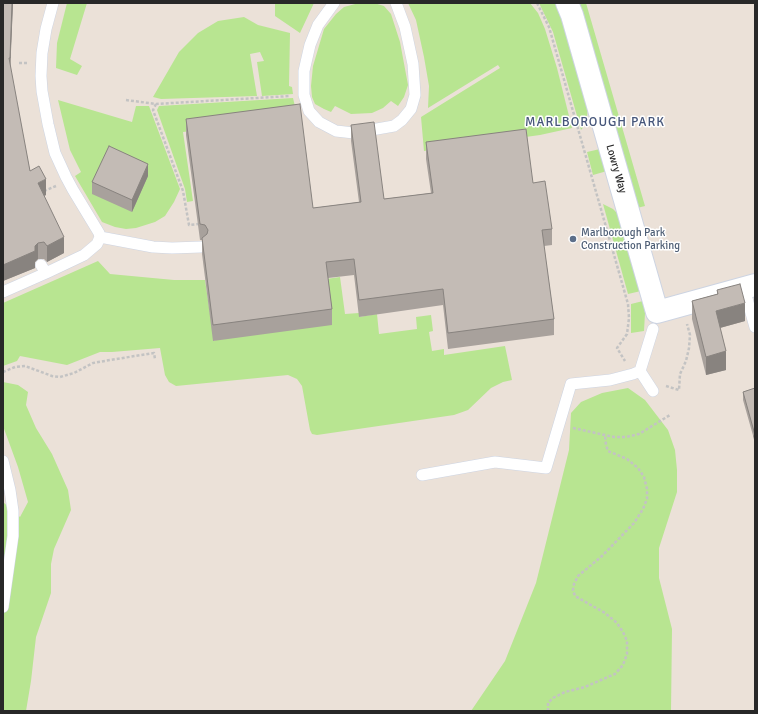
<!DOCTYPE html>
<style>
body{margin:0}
#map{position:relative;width:758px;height:714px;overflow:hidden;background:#ebe1d8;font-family:Signika,sans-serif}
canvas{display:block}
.frame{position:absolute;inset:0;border:4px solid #282828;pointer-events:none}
</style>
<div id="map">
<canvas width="758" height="714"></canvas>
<div class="frame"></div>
</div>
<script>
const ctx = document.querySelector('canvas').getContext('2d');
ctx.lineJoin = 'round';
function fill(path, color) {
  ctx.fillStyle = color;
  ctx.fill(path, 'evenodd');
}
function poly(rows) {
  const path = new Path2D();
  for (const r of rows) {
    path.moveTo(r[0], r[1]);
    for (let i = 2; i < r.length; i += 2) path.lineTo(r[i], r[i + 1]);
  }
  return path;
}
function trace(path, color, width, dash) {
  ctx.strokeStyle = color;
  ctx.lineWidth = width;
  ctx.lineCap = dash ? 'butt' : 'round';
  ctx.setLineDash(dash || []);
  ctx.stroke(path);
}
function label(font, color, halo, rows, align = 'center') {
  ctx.font = font + ' Signika,sans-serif';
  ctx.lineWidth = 3;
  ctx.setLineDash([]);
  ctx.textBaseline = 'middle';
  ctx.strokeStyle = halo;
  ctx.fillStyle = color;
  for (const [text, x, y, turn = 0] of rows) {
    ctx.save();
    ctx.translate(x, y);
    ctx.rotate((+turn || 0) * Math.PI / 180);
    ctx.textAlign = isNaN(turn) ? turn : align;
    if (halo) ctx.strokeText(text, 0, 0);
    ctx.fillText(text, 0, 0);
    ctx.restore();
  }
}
fill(poly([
 [67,3,87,3,70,59,82,66,77,75,56,68,57,43],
 [275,3,314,3,300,33,275,16],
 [374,3,384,6,391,14,400,42,408,85,404,97,398,106,391,101,383,108,372,113,351,114,335,106,331,112,324,109,315,104,312,97,311,86,313,66,324,29,336,14,344,7,359,3],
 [408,3,530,3,538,13,545,29,557,68,572,128,540,135,424,151,421,117,500,68,498,65,428,108,429,86,424,57,416,20],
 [539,3,555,3,561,14,588,109,586,124,581,130,553,32],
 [586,3,645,206,637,208,577,5],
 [244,17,258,25,290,33,289,86,292,87,293,94,262,96,257,62,264,61,260,52,250,54,257,96,161,99,153,97,179,52,198,33,218,21],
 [293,98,298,119,183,132,193,201,187,202,185,189,157,110,159,106],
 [58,100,132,122,136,106,149,106,180,189,174,202,165,216,155,222,136,228,126,229,115,227,102,222,75,176,81,172,70,150],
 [600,149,607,171,593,175,587,152],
 [603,204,613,209,617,213,621,222,641,291,628,294],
 [98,261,110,274,174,280,205,280,214,341,326,279,340,277,345,314,359,313,359,317,377,314,379,334,417,329,416,317,431,315,433,331,429,332,432,351,444,349,444,355,505,346,512,380,503,382,491,388,468,410,454,415,317,435,312,434,310,430,302,386,297,379,288,375,176,386,169,382,165,375,160,348,112,352,100,352,67,365,20,356,17,361,3,366,3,303],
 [643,301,645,313,644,331,631,333,631,304],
 [3,382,18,385,28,392,26,405,36,428,52,454,68,490,71,510,54,549,51,564,51,593,36,637,31,681,26,711,3,711,3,502,20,517,28,502,18,467,3,426],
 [628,388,645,400,668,430,675,450,677,470,677,492,659,548,659,578,672,629,671,711,471,711,505,661,536,583,569,450,571,413,581,402,602,393]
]), '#b8e591');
const lane = poly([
 [334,3,318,25,310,45,304,71,304,95,309,111,319,122,336,131,354,133,394,126,402,120,411,109,415,95,413,64,405,27,396,3],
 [100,237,153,247,172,248,201,247],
 [41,265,46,273,84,255,97,244,100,237,99,233,73,190,66,177,55,153,48,124,42,91,41,76,42,53,46,29,53,3],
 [744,288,755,327],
 [3,292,46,273],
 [640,371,653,391],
 [3,461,10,490,13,511,13,536,3,607],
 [422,475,495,462,546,468,571,384,610,380,633,374,640,371,653,329]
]);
const street = poly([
 [567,3,572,15,657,312],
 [657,312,755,285]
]);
trace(lane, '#cdd4e2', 12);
trace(street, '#cdd4e2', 24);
trace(poly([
 [537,3,549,27,628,304,629,318,627,334,617,348,625,361],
 [19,63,27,63],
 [126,100,156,104,290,96],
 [156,104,153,110,183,191,189,225,198,224],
 [44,191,56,186],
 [3,372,15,367,25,366,52,376,60,377,74,373,93,363,110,360,154,353,155,359],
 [666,386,679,390,680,374,686,361,689,348,690,335,687,324],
 [573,428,614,437,626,437,639,434,670,415],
 [548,711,548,703,553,698,565,692,585,687,615,674,623,665,627,654,627,641,623,632,617,623,605,613,575,596,573,590,574,584,578,576,602,556,634,523,643,509,647,499,647,489,644,477,638,468,627,459,608,451,606,445,605,435]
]), '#c3c3c3', 2.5, [3, 2]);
trace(lane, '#fff', 11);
trace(street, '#fff', 22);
fill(poly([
 [3,3,13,3,10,67,30,171,46,195,44,196,64,253,47,262,44,259,38,259,35,262,35,268,3,281],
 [186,119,313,208,359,202,351,141,351,125,384,199,431,193,426,159,426,142,533,183,552,229,552,245,544,246,554,319,554,335,448,349,443,305,359,317,354,275,328,278,332,309,332,325,213,341,202,254,202,240,200,240,186,135],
 [148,176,132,212,92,194,92,182],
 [717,290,745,321,720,328,726,370,706,375,692,319,692,301,717,294],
 [755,388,755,452,754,445,754,439,743,400,743,392]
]), '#a8a19c');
fill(poly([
 [12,3,13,3,10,75,10,58],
 [148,164,148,176,132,212,132,200],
 [46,179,46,195,38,199,38,183],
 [64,237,64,253,47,262,47,246],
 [38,243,38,259,35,262,35,246],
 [35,251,35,268,3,281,3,265],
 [745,303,745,321,716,329,716,311],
 [726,351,726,370,706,375,706,357]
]), '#88837f');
const building = poly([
 [3,3,12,3,10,58,9,58,30,171,39,166,46,179,38,183,64,237,47,246,44,242,38,243,35,246,35,251,3,265,3,3],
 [300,104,313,208,361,202,351,125,374,122,384,199,433,193,426,142,526,129,533,183,545,181,552,229,542,230,554,319,448,333,443,289,359,300,354,259,326,262,332,309,213,325,202,238,207,234,208,230,205,225,200,224,186,119,300,104],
 [109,146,148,164,132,200,92,182,109,146],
 [740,284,745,303,716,311,726,351,706,357,692,301,718,294,717,290,740,284],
 [755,388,755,435,743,392,755,388],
 [754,436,755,436,755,444,754,436]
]);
fill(building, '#c3bbb5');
trace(building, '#88837f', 1);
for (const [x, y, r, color] of [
 [573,239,4,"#5c6f8a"]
]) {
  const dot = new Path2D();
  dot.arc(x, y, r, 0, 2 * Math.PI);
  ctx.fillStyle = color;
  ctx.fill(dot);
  trace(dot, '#fff', 1.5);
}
label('11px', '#282828', '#fff', [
 ["Lowry Way",616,169,74]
]);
label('11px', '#4e5e75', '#fff', [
 ["Marlborough Park",581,233],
 ["Construction Parking",581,246]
], 'left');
ctx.letterSpacing = '1px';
label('13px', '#46567a', '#fff', [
 ["MARLBOROUGH PARK",595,123]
]);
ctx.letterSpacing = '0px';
</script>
